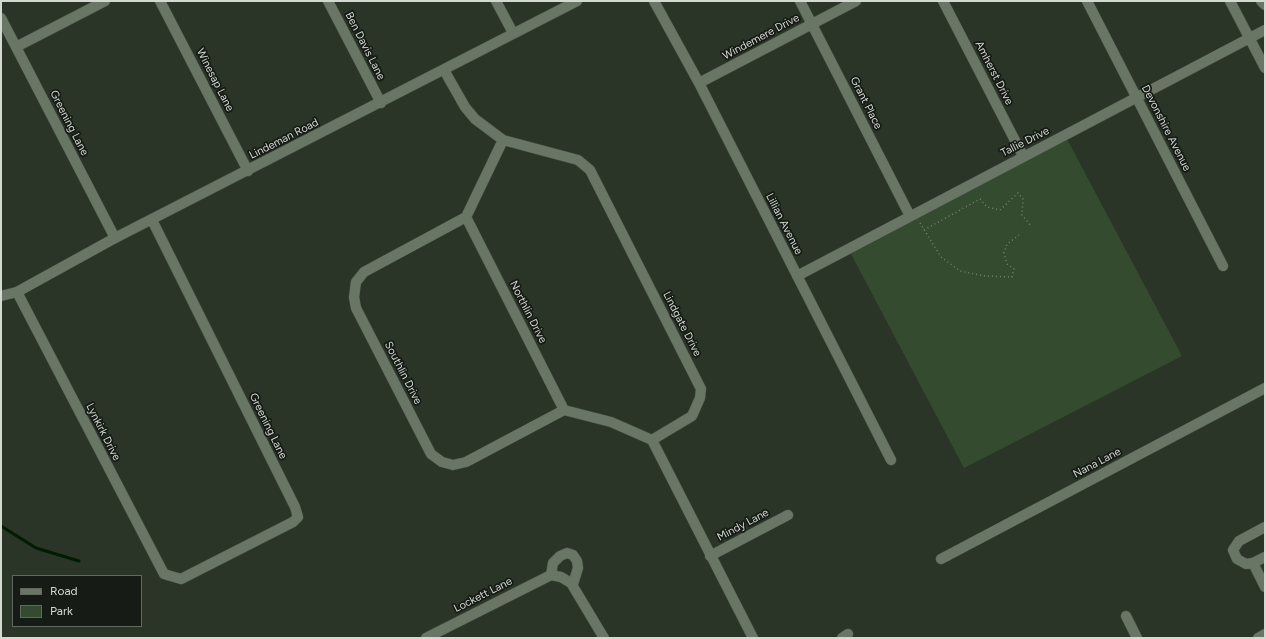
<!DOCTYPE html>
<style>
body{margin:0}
#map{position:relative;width:1266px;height:639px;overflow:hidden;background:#2a3527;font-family:Figtree,sans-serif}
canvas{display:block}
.frame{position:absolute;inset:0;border:2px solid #d3d9d1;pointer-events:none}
.legend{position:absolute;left:12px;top:575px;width:130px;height:52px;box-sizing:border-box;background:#161b15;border:1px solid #626760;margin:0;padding:5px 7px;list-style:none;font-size:12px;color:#d3d9d1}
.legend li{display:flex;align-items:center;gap:8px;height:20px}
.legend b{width:20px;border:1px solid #626760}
</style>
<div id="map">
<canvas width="1266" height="639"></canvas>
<div class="frame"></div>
<ul class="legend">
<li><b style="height:5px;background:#697666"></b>Road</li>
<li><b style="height:11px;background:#344b2f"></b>Park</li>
</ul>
</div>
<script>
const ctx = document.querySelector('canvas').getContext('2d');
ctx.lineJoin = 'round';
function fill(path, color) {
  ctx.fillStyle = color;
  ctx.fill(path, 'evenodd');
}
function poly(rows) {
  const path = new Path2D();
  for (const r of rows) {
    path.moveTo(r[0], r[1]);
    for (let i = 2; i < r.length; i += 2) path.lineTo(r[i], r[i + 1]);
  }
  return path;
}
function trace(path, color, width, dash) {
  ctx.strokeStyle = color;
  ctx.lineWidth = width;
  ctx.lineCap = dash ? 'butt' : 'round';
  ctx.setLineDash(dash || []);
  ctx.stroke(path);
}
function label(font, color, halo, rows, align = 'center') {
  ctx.font = font + ' Figtree,sans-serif';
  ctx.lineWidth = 3.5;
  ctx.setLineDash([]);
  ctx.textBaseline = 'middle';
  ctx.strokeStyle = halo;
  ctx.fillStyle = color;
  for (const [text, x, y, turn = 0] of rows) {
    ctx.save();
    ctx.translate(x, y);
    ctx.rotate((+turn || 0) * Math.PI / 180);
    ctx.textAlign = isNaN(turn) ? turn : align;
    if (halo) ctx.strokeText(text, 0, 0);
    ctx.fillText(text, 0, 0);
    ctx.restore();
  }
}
fill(poly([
 [1067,139,1182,356,964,468,850,252]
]), '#344b2f');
trace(poly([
 [1,526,36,548,79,561]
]), '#011c00', 3);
const minor = poly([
 [160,1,248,171],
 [328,1,381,103],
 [496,1,513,33],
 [654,1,699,83,891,460],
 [800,1,910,216],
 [943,1,1023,156],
 [1087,1,1223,266],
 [1230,1,1265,68],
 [1261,1,1265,5],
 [1,18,115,238],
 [16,47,105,1],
 [444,70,465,107,475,119,503,140,578,160,590,170,701,389,700,398,692,416,652,440,753,638],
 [699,83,856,1],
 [503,140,466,217,564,410,611,422,652,440],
 [466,217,364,272,356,282,354,297,356,308,431,454,442,462,453,465,466,462,564,410],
 [797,276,1265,30],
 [17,292,164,574,181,579,293,522,298,517,295,507,152,220],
 [1265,527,1239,541,1233,550,1237,559,1246,564,1253,563,1265,557],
 [710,556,788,515],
 [941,559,1265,388],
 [1253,563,1265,587],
 [551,575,553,563,560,556,567,553,573,555,577,561,578,568,573,584],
 [1126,616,1137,638],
 [426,638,551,575,561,577,571,583,604,638],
 [842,638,848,634],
 [1258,638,1265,634]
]);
const tertiary = poly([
 [1,296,17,292,115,238,577,1]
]);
trace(minor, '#485146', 11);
trace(tertiary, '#485146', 11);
trace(poly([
 [920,223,941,257,960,271,985,276,1012,277,1014,269,1007,264,1004,253,1007,244,1019,235],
 [924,230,980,199,987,207,1000,210,1018,193,1023,199,1022,215,1031,226]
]), '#788075', 1.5, [1, 3]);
trace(minor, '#697666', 10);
trace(tertiary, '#697666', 10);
label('11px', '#d3d9d1', '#161b15', [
 ["Windemere Drive",761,37,-28],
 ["Ben Davis Lane",365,46,63],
 ["Amherst Drive",994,73,63],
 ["Winesap Lane",215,80,63],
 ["Grant Place",866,103,63],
 ["Greening Lane",69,123,63],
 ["Devonshire Avenue",1166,128,63],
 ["Lindeman Road",284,139,-27],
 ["Tallie Drive",1025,142,-27],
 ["Lillian Avenue",784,224,63],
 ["Northlin Drive",528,312,63],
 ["Lindgate Drive",682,324,63],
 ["Southlin Drive",403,373,63],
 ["Greening Lane",268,426,64],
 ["Lynkirk Drive",103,432,63],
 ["Nana Lane",1097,463,-28],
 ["Mindy Lane",743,525,-28],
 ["Lockett Lane",483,595,-27]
]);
</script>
